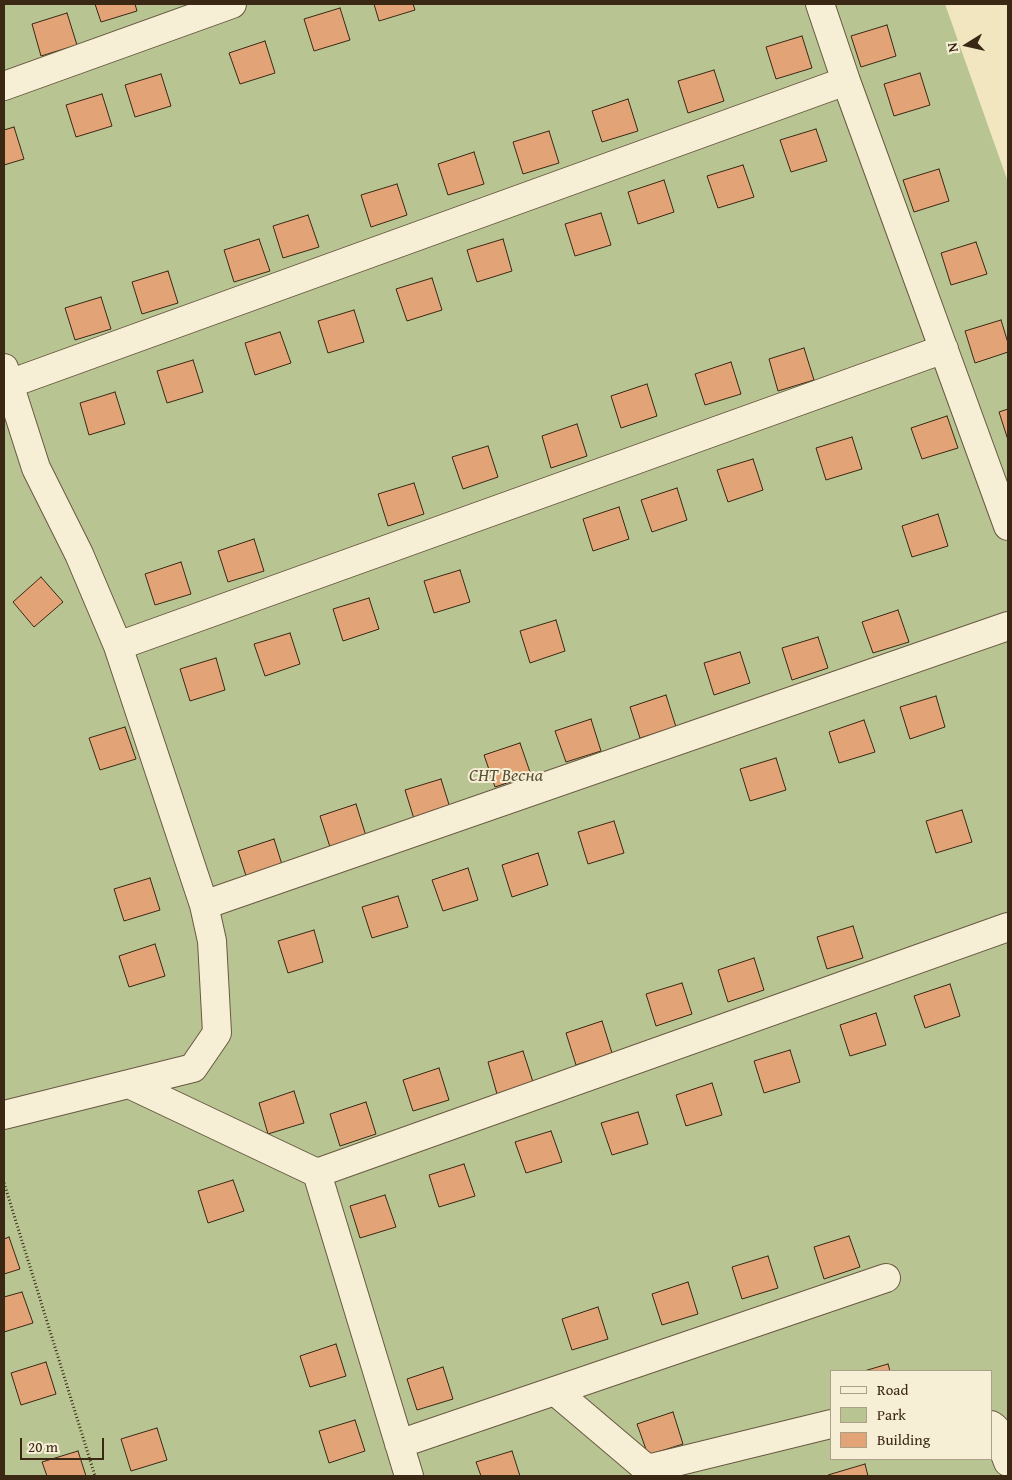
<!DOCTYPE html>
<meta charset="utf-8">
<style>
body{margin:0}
#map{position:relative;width:1012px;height:1480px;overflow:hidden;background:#f1e6bf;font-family:"Gentium Book Plus",serif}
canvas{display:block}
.frame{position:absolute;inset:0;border:5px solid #3a2815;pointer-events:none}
.legend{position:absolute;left:830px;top:1370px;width:162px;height:90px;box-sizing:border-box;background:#f6efd5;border:1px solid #ab9f88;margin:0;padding:6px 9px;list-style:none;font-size:15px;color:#3a2815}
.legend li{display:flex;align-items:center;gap:10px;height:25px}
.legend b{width:25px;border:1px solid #ab9f88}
.north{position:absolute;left:942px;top:20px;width:50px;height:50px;-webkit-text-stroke:4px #f6efd5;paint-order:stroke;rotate:260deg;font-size:14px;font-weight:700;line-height:20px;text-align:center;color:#3a2815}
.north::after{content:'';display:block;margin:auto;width:18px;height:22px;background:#3a2815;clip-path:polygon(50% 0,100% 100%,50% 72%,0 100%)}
.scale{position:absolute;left:20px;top:1438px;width:84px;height:22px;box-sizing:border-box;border:2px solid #3a2815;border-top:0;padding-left:6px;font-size:15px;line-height:18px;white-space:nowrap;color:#3a2815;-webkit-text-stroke:4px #f6efd5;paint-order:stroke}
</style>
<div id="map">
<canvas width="1012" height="1480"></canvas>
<div class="frame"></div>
<ul class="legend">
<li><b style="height:6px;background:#f6efd5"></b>Road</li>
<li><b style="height:14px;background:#b8c593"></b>Park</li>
<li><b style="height:14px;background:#e2a477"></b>Building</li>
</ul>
<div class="north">N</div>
<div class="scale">20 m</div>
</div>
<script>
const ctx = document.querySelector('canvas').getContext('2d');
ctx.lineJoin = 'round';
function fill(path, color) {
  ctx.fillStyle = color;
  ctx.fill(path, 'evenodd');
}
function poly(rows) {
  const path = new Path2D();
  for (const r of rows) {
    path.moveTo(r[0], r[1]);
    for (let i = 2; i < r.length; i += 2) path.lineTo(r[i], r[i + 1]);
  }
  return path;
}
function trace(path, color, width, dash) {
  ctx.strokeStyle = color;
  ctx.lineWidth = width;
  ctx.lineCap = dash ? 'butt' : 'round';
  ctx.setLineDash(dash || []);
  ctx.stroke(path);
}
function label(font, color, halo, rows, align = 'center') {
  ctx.font = font + ' "Gentium Book Plus",serif';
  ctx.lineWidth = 4;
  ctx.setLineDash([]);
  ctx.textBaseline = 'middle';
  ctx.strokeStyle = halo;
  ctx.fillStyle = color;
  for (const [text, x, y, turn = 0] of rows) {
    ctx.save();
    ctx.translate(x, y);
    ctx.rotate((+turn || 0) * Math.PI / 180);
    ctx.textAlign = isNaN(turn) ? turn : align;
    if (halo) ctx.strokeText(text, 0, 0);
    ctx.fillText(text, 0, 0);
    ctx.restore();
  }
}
fill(poly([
 [4,4,945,4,1008,182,1008,1476,4,1476],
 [831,1371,991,1371,991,1459,831,1459]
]), '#b8c593');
const building = poly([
 [95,4,135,4,137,11,101,22,95,4],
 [374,4,413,4,415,10,379,21,374,4],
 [340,8,350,40,314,51,304,19,340,8],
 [67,13,77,45,41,56,32,24,67,13],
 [887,25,896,56,861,67,851,36,887,25],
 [802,36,812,68,776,79,766,47,802,36],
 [265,41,275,73,240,84,229,53,265,41],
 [714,70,724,101,688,113,678,81,714,70],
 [920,73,930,105,894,116,884,84,920,73],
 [161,74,171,106,135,117,125,85,161,74],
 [102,94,112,126,76,137,66,105,102,94],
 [628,99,638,131,602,142,592,111,628,99],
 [14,127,24,159,4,165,4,130,14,127],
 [816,129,827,161,791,172,780,140,816,129],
 [549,131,559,163,523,174,513,142,549,131],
 [474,152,484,184,448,195,438,164,474,152],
 [743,165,754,197,718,208,707,176,743,165],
 [939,169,949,201,914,212,903,180,939,169],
 [664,180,674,212,638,224,628,192,664,180],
 [397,184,407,215,371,227,361,195,397,184],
 [601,213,611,245,575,256,565,224,601,213],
 [308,215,319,247,283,258,273,226,308,215],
 [259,239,270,271,234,282,224,250,259,239],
 [503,239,512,271,477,282,467,250,503,239],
 [976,242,987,274,951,285,941,253,976,242],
 [168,271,178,303,142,314,132,282,168,271],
 [432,278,442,310,407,321,396,289,432,278],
 [101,297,111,329,75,340,65,308,101,297],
 [354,310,364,342,328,353,318,321,354,310],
 [1001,320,1008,343,1008,352,975,363,965,331,1001,320],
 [280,332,291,363,255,375,245,343,280,332],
 [804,348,814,380,778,391,769,359,804,348],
 [193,360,203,392,167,403,157,371,193,360],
 [731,362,741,394,705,405,695,374,731,362],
 [647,384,657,416,621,428,611,396,647,384],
 [115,392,125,424,89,435,80,403,115,392],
 [1008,409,1008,440,999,412,1008,409],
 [947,416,958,448,922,459,911,428,947,416],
 [577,424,587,456,551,468,542,436,577,424],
 [852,437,862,469,826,480,816,448,852,437],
 [488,446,498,477,463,489,452,457,488,446],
 [753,459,763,490,728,502,717,470,753,459],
 [414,483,424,514,388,526,378,494,414,483],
 [677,488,687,520,652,532,641,500,677,488],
 [619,507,629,539,593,551,583,519,619,507],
 [938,514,948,546,912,557,902,526,938,514],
 [254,539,264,571,228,582,218,551,254,539],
 [181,562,191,594,155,605,145,574,181,562],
 [460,570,470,602,434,613,424,581,460,570],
 [41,577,63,602,34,627,13,602,41,577],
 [369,598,379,629,343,641,333,609,369,598],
 [898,610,909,642,873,653,862,622,898,610],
 [556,620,565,651,530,663,520,631,556,620],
 [290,633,300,664,265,676,254,644,290,633],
 [818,637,828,668,792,680,782,648,818,637],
 [740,652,750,683,714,695,704,663,740,652],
 [216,658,225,690,190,701,180,669,216,658],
 [666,695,676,727,640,738,630,707,666,695],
 [936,696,945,727,910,739,900,707,936,696],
 [591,719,601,751,566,762,555,731,591,719],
 [864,720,875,752,839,763,829,732,864,720],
 [125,727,136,759,100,770,89,738,125,727],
 [520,743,531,775,495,787,484,755,520,743],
 [776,758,786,790,750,801,740,769,776,758],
 [441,779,451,811,415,822,405,790,441,779],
 [356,804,366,836,330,847,320,816,356,804],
 [962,810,972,842,936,853,926,821,962,810],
 [614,821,624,853,588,864,578,832,614,821],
 [274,839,284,871,248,882,238,851,274,839],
 [538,853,548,885,512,897,502,865,538,853],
 [468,868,478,900,443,911,432,880,468,868],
 [150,878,160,910,124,921,114,889,150,878],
 [398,896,408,927,372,938,362,907,398,896],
 [853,926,863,958,827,969,817,937,853,926],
 [314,930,323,962,288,973,278,941,314,930],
 [155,944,165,976,129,987,119,956,155,944],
 [754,958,764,990,728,1002,718,970,754,958],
 [682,983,692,1014,656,1026,646,994,682,983],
 [950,984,960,1016,925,1028,914,996,950,984],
 [876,1013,886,1045,850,1056,840,1025,876,1013],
 [602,1021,612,1053,576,1065,566,1033,602,1021],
 [790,1050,800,1082,764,1093,754,1061,790,1050],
 [523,1051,533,1082,497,1094,488,1062,523,1051],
 [439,1068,449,1100,413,1111,403,1080,439,1068],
 [712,1083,722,1115,686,1126,676,1095,712,1083],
 [294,1091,304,1123,268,1134,259,1103,294,1091],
 [366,1102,376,1134,340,1146,330,1114,366,1102],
 [638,1112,648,1144,612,1155,601,1123,638,1112],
 [551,1131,562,1162,526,1173,515,1142,551,1131],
 [464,1164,475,1196,439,1207,429,1175,464,1164],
 [233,1180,244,1211,208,1223,198,1191,233,1180],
 [385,1195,396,1227,360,1238,350,1206,385,1195],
 [849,1236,860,1267,824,1279,814,1247,849,1236],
 [9,1237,20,1269,4,1274,4,1239,9,1237],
 [768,1256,778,1288,742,1299,732,1267,768,1256],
 [688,1282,698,1314,662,1325,652,1294,688,1282],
 [22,1292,33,1323,4,1332,4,1297,22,1292],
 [598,1307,608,1339,572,1350,562,1319,598,1307],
 [336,1344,346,1376,310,1387,300,1356,336,1344],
 [46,1362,56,1394,21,1405,11,1373,46,1362],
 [888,1364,890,1371,864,1371,888,1364],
 [443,1367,453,1399,417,1410,407,1379,443,1367],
 [673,1412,683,1444,648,1455,637,1424,673,1412],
 [355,1420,365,1451,329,1463,319,1431,355,1420],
 [157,1428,167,1460,131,1471,121,1439,157,1428],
 [78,1451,86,1476,47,1476,42,1462,78,1451],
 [512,1451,520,1476,481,1476,476,1462,512,1451],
 [865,1464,868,1476,829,1476,828,1475,865,1464]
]);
fill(building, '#e2a477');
trace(building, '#3a2815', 1);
const minor = poly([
 [820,4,846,81,1008,526],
 [4,86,232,4],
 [4,368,36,468,79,554,118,646,204,905,212,941,217,1033,193,1068,4,1115],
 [9,384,846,81],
 [118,646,944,349],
 [204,905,1008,626],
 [129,1084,317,1173,1008,927],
 [317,1173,409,1476],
 [555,1391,647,1469,831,1424],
 [991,1425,995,1428,1008,1462],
 [399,1444,886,1278]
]);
trace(minor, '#685840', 30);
trace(poly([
 [4,1183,95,1476]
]), '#3a2815', 3, [1, 2.5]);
trace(minor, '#f6efd5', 28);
label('italic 18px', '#5a4f34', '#f6efd5', [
 ["СНТ Весна",506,776]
]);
</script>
